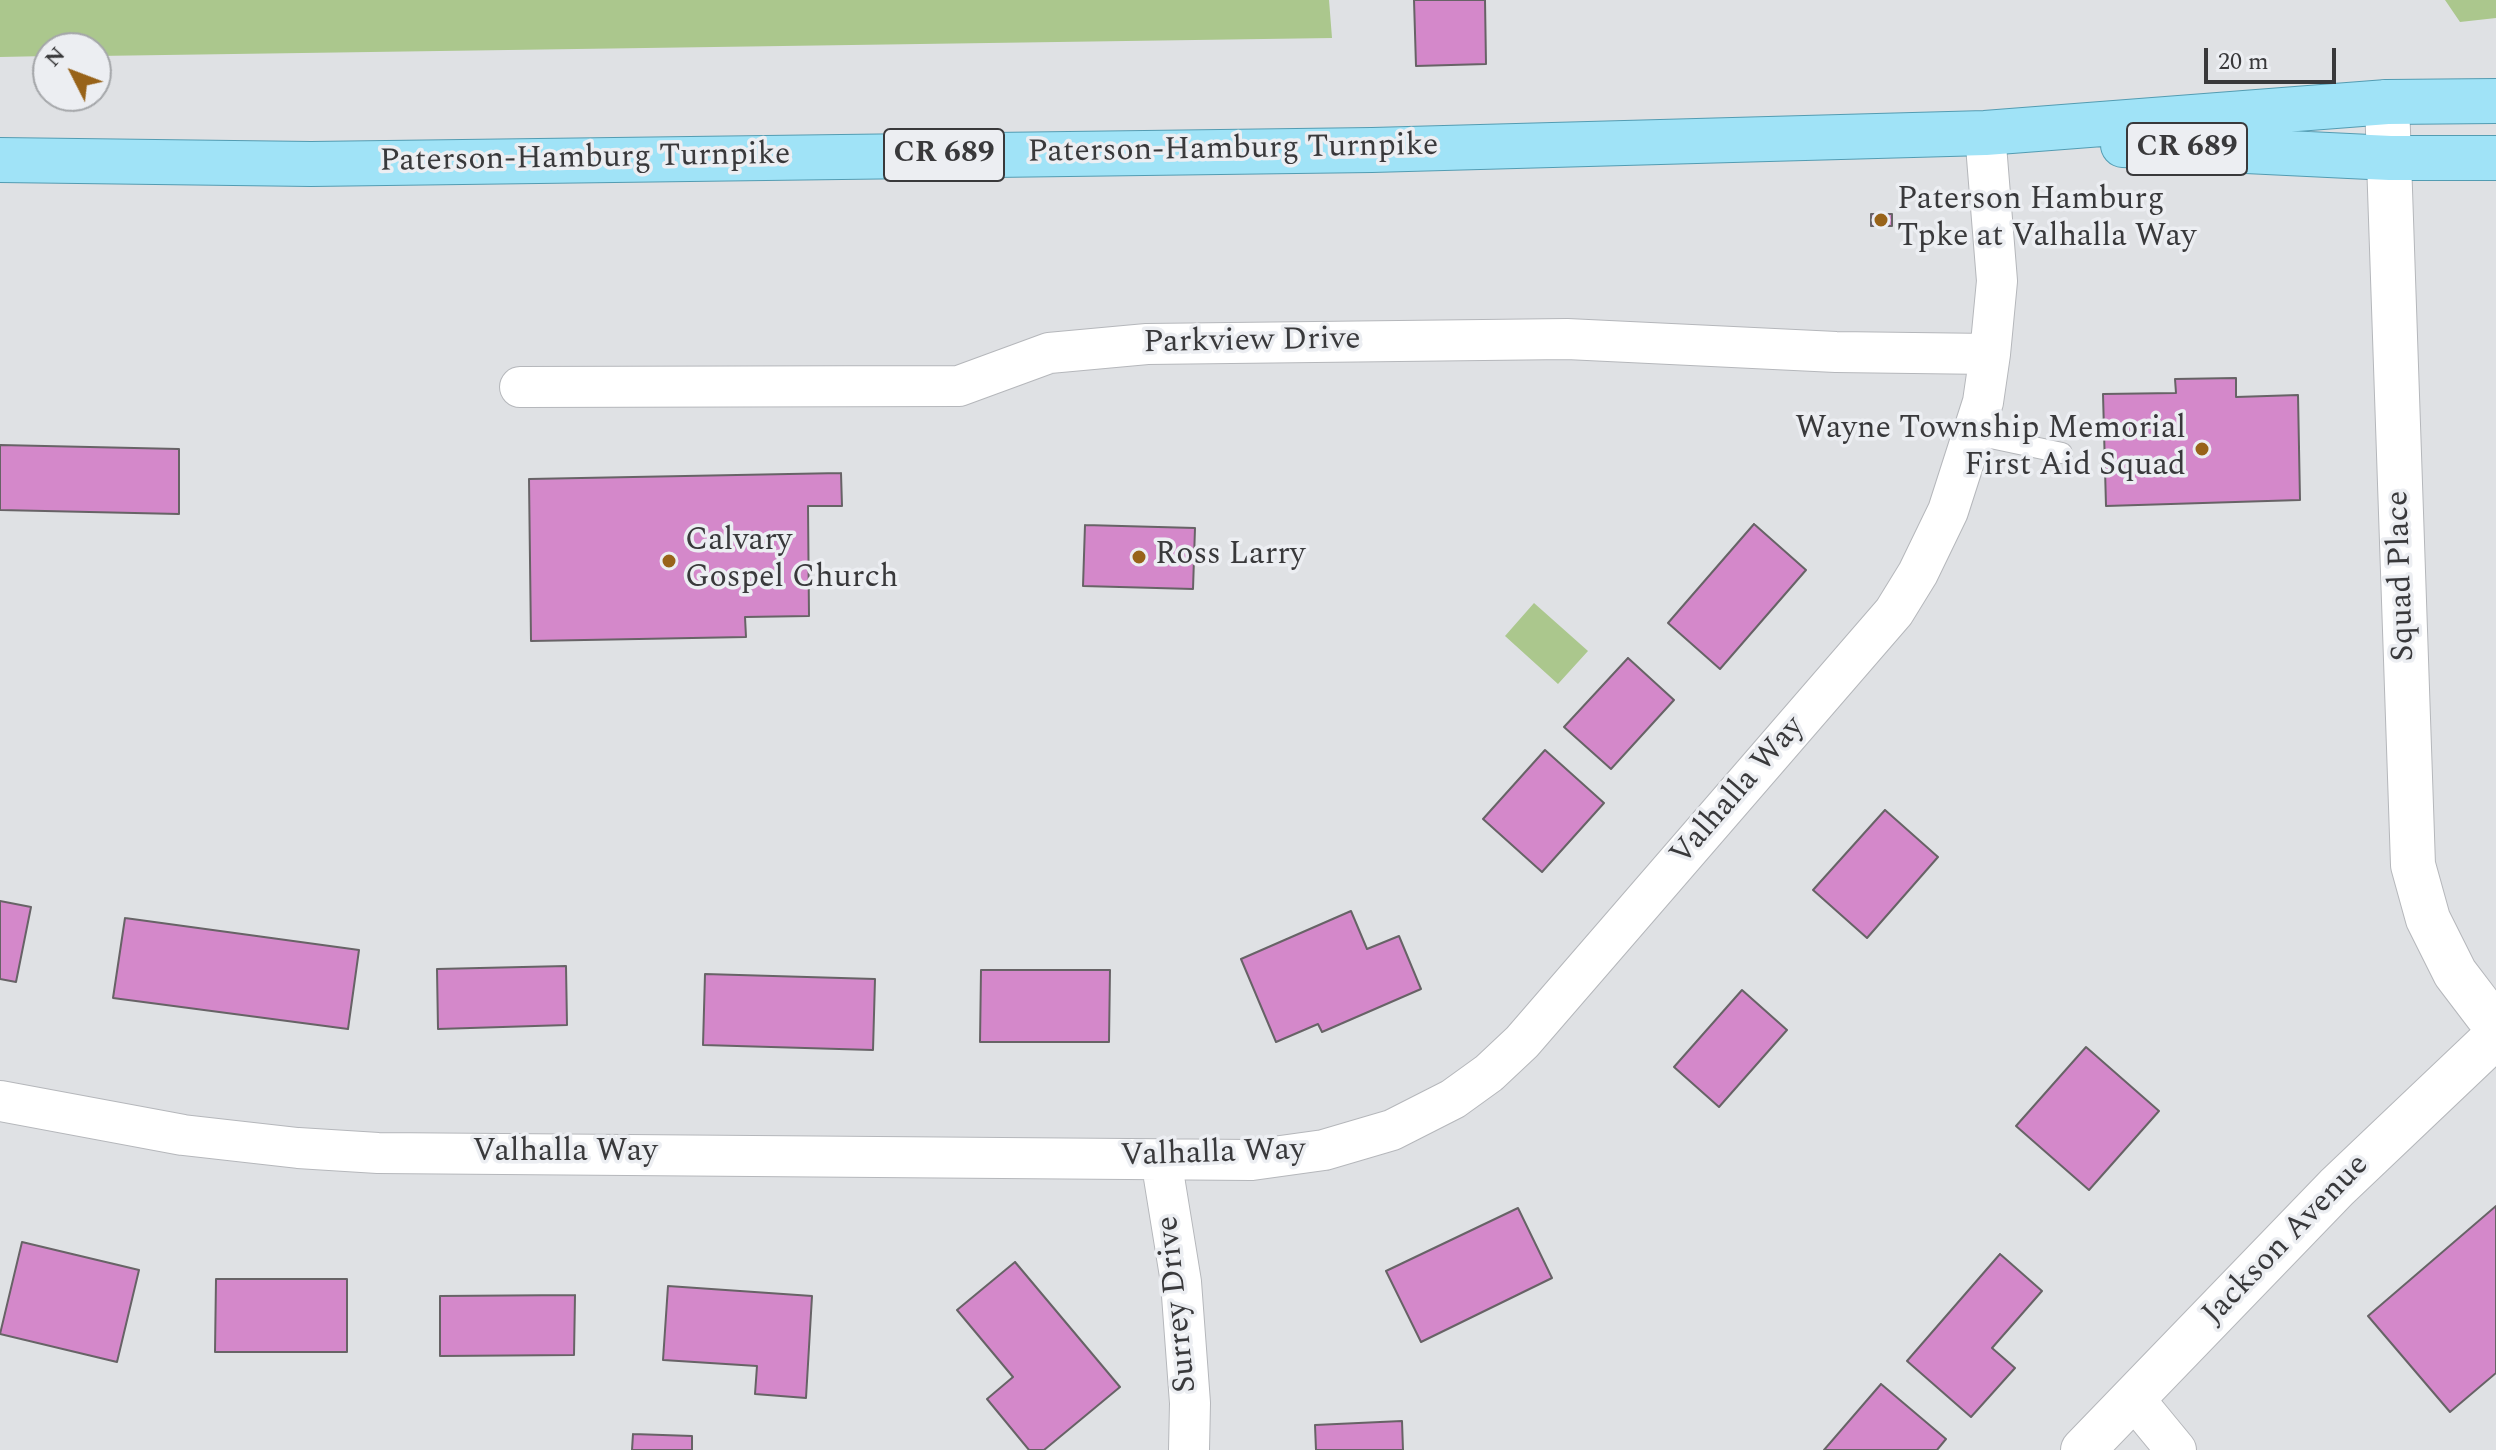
<!DOCTYPE html>
<style>
body{margin:0}
#map{position:relative;width:2496px;height:1450px;overflow:hidden;background:#dfe1e4;font-family:Spectral,serif}
canvas{display:block}
.north{position:absolute;left:32px;top:32px;width:80px;height:80px;box-sizing:border-box;background:#eceef2;border:2px solid #a4a6a9;border-radius:50%;rotate:312deg;font-size:22px;font-weight:700;line-height:32px;text-align:center;color:#39393b}
.north::after{content:'';display:block;margin:auto;width:28px;height:36px;background:#986319;clip-path:polygon(50% 0,100% 100%,50% 72%,0 100%)}
.scale{position:absolute;left:2204px;top:48px;width:132px;height:36px;box-sizing:border-box;border:4px solid #39393b;border-top:0;padding-left:10px;font-size:24px;line-height:28px;white-space:nowrap;color:#39393b;-webkit-text-stroke:6px #eceef2;paint-order:stroke}
</style>
<div id="map">
<canvas width="2496" height="1450"></canvas>
<div class="north">N</div>
<div class="scale">20 m</div>
</div>
<script>
const ctx = document.querySelector('canvas').getContext('2d');
ctx.lineJoin = 'round';
function fill(path, color) {
  ctx.fillStyle = color;
  ctx.fill(path, 'evenodd');
}
function poly(rows) {
  const path = new Path2D();
  for (const r of rows) {
    path.moveTo(r[0], r[1]);
    for (let i = 2; i < r.length; i += 2) path.lineTo(r[i], r[i + 1]);
  }
  return path;
}
function trace(path, color, width, dash) {
  ctx.strokeStyle = color;
  ctx.lineWidth = width;
  ctx.lineCap = dash ? 'butt' : 'round';
  ctx.setLineDash(dash || []);
  ctx.stroke(path);
}
function label(font, color, halo, rows, align = 'center') {
  ctx.font = font + ' Spectral,serif';
  ctx.lineWidth = 7;
  ctx.setLineDash([]);
  ctx.textBaseline = 'middle';
  ctx.strokeStyle = halo;
  ctx.fillStyle = color;
  for (const [text, x, y, turn = 0] of rows) {
    ctx.save();
    ctx.translate(x, y);
    ctx.rotate((+turn || 0) * Math.PI / 180);
    ctx.textAlign = isNaN(turn) ? turn : align;
    if (halo) ctx.strokeText(text, 0, 0);
    ctx.fillText(text, 0, 0);
    ctx.restore();
  }
}
fill(poly([
 [0,0,1329,0,1332,38,96,56,96,48,48,48,48,56,0,57],
 [2445,0,2496,0,2496,18,2460,22],
 [1534,603,1588,651,1558,684,1505,636]
]), '#abc78d');
const building = poly([
 [1414,0,1485,0,1486,64,1416,66,1414,0],
 [1871,214,1892,214,1892,226,1871,226,1871,214],
 [2236,378,2236,397,2298,395,2300,500,2106,506,2103,394,2176,393,2175,379,2236,378],
 [0,445,179,449,179,514,0,510,0,445],
 [841,473,842,506,808,506,809,616,745,617,746,637,531,641,529,479,841,473],
 [1754,524,1806,570,1720,669,1668,623,1754,524],
 [1085,525,1195,528,1193,589,1083,586,1085,525],
 [1628,658,1674,700,1611,769,1564,727,1628,658],
 [1545,750,1604,803,1542,872,1483,819,1545,750],
 [1885,810,1938,857,1867,938,1813,890,1885,810],
 [0,901,31,907,16,982,0,979,0,901],
 [1351,911,1367,949,1399,936,1421,989,1322,1032,1318,1024,1276,1042,1241,959,1351,911],
 [125,918,359,950,348,1029,113,998,125,918],
 [566,966,567,1025,438,1029,437,969,566,966],
 [981,970,1110,970,1109,1042,980,1042,981,970],
 [705,974,875,979,873,1050,703,1045,705,974],
 [1742,990,1787,1030,1719,1107,1674,1067,1742,990],
 [2086,1047,2159,1111,2089,1190,2016,1126,2086,1047],
 [2496,1206,2496,1373,2450,1412,2368,1316,2496,1206],
 [1518,1208,1552,1278,1421,1342,1386,1271,1518,1208],
 [22,1242,139,1270,117,1362,0,1334,22,1242],
 [2000,1254,2042,1291,1992,1348,2015,1368,1971,1417,1907,1361,2000,1254],
 [1015,1262,1120,1387,1044,1450,1029,1450,987,1399,1013,1377,957,1310,1015,1262],
 [216,1279,347,1279,347,1352,215,1352,216,1279],
 [668,1286,812,1296,806,1398,755,1394,757,1366,663,1360,668,1286],
 [575,1295,574,1355,440,1356,440,1296,575,1295],
 [1881,1384,1946,1439,1937,1450,1824,1450,1881,1384],
 [1402,1421,1403,1450,1316,1450,1315,1425,1402,1421],
 [633,1434,692,1436,692,1450,632,1450,633,1434]
]);
fill(building, '#d488ca');
trace(building, '#676366', 2);
const lane = poly([
 [1972,434,2062,453]
]);
const street = poly([
 [520,387,959,386,1049,353,1147,344,1567,339,1836,352,1990,354],
 [0,1101,183,1135,298,1148,378,1153,1252,1160,1324,1150,1392,1130,1453,1099,1489,1073,1522,1042,1894,612,1918,573,1948,511,1983,402,1990,354,1997,281,1985,133],
 [1161,1159,1181,1282,1190,1403,1189,1450],
 [2134,1399,2176,1450]
]);
const secondary = poly([
 [2387,102,2413,865,2428,919,2455,973,2496,1027],
 [2083,1450,2337,1187,2496,1036]
]);
const primary = poly([
 [2123,145,2390,158,2496,158],
 [0,160,311,164,1372,150,1985,133,2387,102,2496,101]
]);
trace(lane, '#b5b7bb', 22);
trace(street, '#b5b7bb', 42);
trace(secondary, '#b5b7bb', 46);
trace(primary, '#539cb2', 46);
trace(lane, '#fff', 20);
trace(street, '#fff', 40);
trace(secondary, '#fff', 44);
trace(primary, '#a0e3f7', 44);
for (const [x, y, r, color] of [
 [1881,220,8,"#986319"],
 [2202,449,8,"#986319"],
 [1139,557,8,"#986319"],
 [669,561,8,"#986319"]
]) {
  const dot = new Path2D();
  dot.arc(x, y, r, 0, 2 * Math.PI);
  ctx.fillStyle = color;
  ctx.fill(dot);
  trace(dot, '#eceef2', 3);
}
for (const [x, y, w] of [
 [2187,149,120],
 [944,155,120]
]) {
  const box = new Path2D();
  box.roundRect(x - w / 2, y - 26, w, 52, 6);
  ctx.fillStyle = '#eceef2';
  ctx.fill(box);
  trace(box, '#39393b', 2);
}
label('bold 30px', '#39393b', null, [
 ["CR 689",2187,149],
 ["CR 689",944,155]
]);
label('32px', '#39393b', '#eceef2', [
 ["Paterson-Hamburg Turnpike",1233,151,-1],
 ["Paterson-Hamburg Turnpike",585,160,-1],
 ["Parkview Drive",1252,343,-1],
 ["Squad Place",2403,576,-92],
 ["Valhalla Way",1739,792,-49],
 ["Valhalla Way",565,1154],
 ["Valhalla Way",1213,1155,-2],
 ["Jackson Avenue",2287,1241,-46],
 ["Surrey Drive",1179,1304,-96]
]);
label('32px', '#39393b', '#eceef2', [
 ["Paterson Hamburg",1897,202],
 ["Tpke at Valhalla Way",1897,239],
 ["Wayne Township Memorial",2186,431,"right"],
 ["First Aid Squad",2186,468,"right"],
 ["Calvary",685,543],
 ["Gospel Church",685,580],
 ["Ross Larry",1155,557]
], 'left');
</script>
